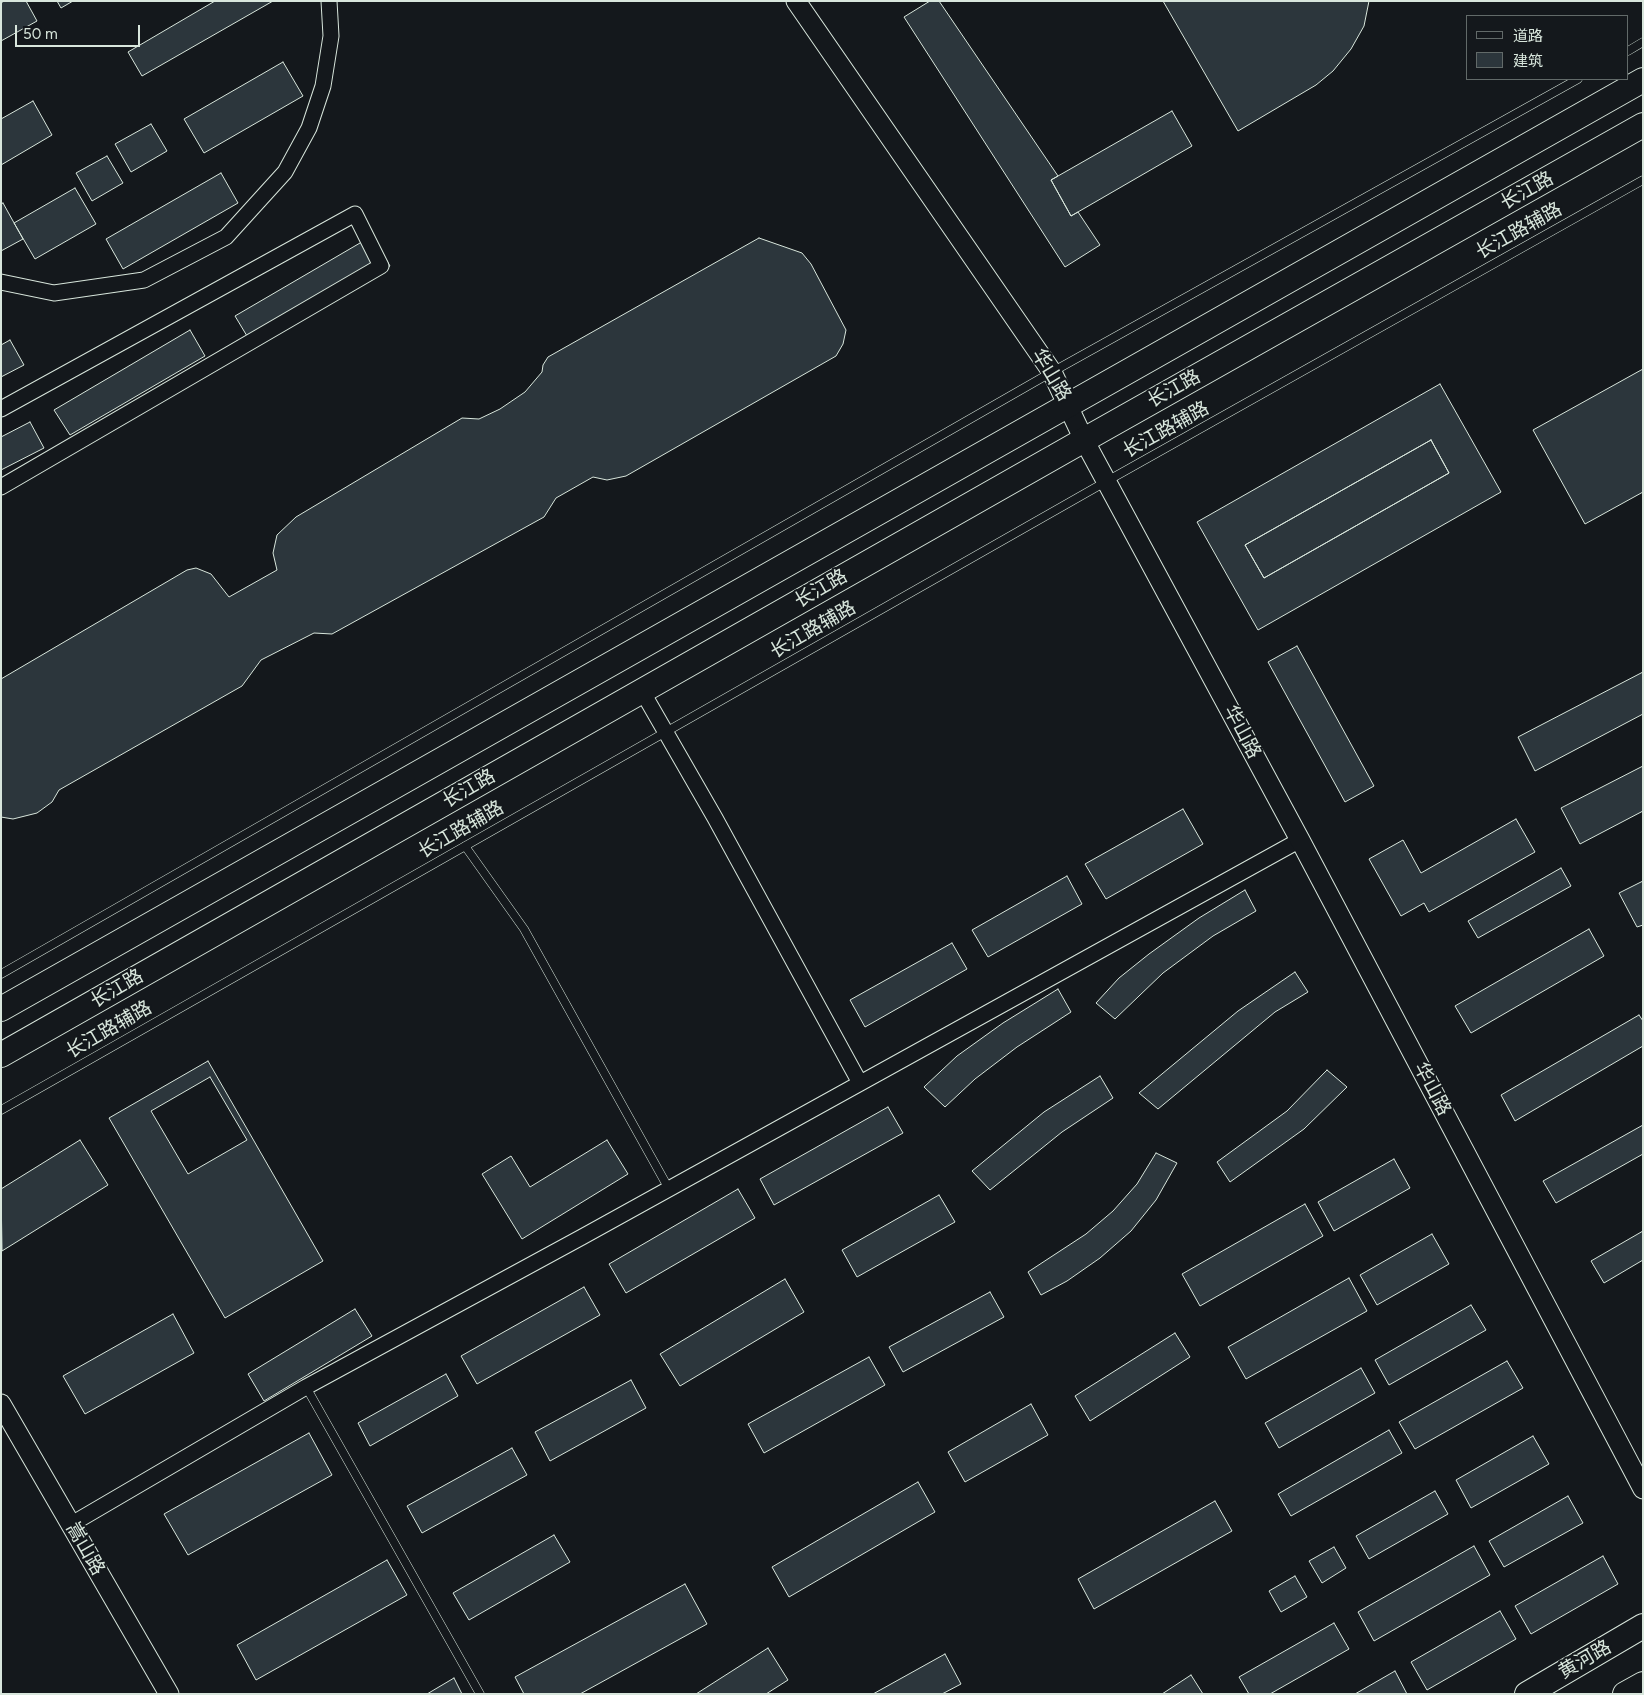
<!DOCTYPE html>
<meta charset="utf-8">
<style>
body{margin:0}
#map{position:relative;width:1644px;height:1695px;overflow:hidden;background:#14181c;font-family:Figtree,"Noto Sans SC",sans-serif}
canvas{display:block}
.frame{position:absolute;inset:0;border:2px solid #d8e6dc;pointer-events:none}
.legend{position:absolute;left:1466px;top:15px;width:162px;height:65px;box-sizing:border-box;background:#14181c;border:1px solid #626a69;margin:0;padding:6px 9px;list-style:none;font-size:15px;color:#d8e6dc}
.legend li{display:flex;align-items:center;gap:10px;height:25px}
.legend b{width:25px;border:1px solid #626a69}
.scale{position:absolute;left:15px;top:25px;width:125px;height:22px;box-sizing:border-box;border:2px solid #d8e6dc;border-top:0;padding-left:6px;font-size:15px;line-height:18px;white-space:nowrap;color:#d8e6dc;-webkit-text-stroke:4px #14181c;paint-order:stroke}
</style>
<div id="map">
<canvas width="1644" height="1695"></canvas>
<div class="frame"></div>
<ul class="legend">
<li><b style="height:6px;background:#14181c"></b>道路</li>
<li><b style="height:14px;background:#2c363c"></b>建筑</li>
</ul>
<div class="scale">50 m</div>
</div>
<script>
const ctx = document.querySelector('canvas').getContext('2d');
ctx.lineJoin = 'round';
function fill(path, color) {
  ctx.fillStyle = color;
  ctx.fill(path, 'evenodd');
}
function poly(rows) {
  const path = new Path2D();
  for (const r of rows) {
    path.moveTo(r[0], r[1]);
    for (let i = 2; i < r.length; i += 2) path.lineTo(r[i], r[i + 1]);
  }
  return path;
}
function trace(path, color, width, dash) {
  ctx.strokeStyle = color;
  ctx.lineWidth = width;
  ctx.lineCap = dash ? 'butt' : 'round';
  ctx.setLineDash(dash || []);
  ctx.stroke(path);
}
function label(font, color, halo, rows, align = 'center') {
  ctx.font = font + ' Figtree,"Noto Sans SC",sans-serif';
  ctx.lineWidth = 4;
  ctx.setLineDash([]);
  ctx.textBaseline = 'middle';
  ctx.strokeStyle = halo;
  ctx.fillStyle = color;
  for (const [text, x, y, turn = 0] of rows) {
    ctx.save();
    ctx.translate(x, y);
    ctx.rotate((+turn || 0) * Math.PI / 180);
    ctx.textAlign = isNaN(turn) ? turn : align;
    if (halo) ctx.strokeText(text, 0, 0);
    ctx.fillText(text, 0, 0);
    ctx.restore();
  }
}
const building = poly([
 [4,1,26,1,37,21,1,41,1,3,4,1],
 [57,1,73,1,61,8,57,1],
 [215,1,273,1,142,76,128,52,215,1],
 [930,1,939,1,1058,176,1051,180,1071,216,1078,212,1100,245,1065,267,904,17,930,1],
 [1163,1,1369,1,1364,26,1351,49,1333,71,1316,85,1238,131,1163,1],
 [283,62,303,96,204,153,184,119,283,62],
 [33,101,52,135,1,165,1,119,33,101],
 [1172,111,1192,146,1071,216,1051,180,1172,111],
 [151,124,167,151,131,172,115,144,151,124],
 [107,156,123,183,92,201,76,173,107,156],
 [221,173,238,203,123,269,106,239,221,173],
 [75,188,96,224,35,259,14,223,75,188],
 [3,203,23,239,1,251,1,204,3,203],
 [372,236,390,266,253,346,235,316,372,236],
 [759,238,802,253,811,264,846,330,843,344,836,356,626,476,607,480,593,477,556,498,544,517,332,634,314,633,261,660,242,686,59,790,52,802,37,813,13,819,1,817,1,679,187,570,196,568,211,574,229,597,277,570,273,553,277,535,296,517,462,418,479,419,500,409,525,392,542,372,543,365,548,357,759,238],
 [190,330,205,356,70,435,54,410,190,330],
 [10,340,24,365,1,377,1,345,10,340],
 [1643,369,1643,492,1585,524,1533,430,1643,369],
 [1440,384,1501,492,1258,630,1197,522,1440,384],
 [1431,440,1449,473,1264,578,1245,545,1431,440],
 [30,422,44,448,1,470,1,437,30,422],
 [1431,440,1449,473,1264,578,1245,545,1431,440],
 [1297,646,1374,786,1345,802,1268,662,1297,646],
 [1643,672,1643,714,1535,771,1518,737,1643,672],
 [1643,766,1643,811,1580,844,1561,808,1643,766],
 [1183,809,1203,844,1106,899,1085,864,1183,809],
 [1516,819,1535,852,1429,912,1424,903,1401,916,1369,859,1403,840,1421,873,1516,819],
 [1561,868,1571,886,1478,938,1468,921,1561,868],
 [1067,876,1082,904,988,957,972,930,1067,876],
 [1643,881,1643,925,1637,927,1619,893,1643,881],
 [1245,890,1256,911,1213,936,1163,973,1115,1019,1096,1003,1119,978,1149,954,1199,918,1245,890],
 [1589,929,1604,956,1471,1033,1455,1006,1589,929],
 [952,943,967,969,865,1027,850,1000,952,943],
 [1295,972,1308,992,1275,1012,1158,1109,1139,1093,1238,1011,1295,972],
 [1058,989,1071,1012,1017,1047,975,1079,945,1107,924,1087,957,1056,1003,1023,1058,989],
 [1639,1015,1643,1021,1643,1046,1515,1121,1501,1095,1639,1015],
 [208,1061,323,1261,225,1318,109,1118,208,1061],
 [1327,1070,1347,1087,1304,1129,1230,1182,1217,1162,1287,1111,1327,1070],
 [1100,1076,1113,1098,1062,1132,990,1190,972,1171,1044,1112,1100,1076],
 [210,1077,247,1140,188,1174,151,1111,210,1077],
 [888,1107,903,1133,774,1205,760,1179,888,1107],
 [1643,1125,1643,1154,1556,1203,1543,1181,1643,1125],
 [80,1140,108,1185,2,1251,1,1189,80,1140],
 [607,1140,628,1174,522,1239,482,1174,511,1156,530,1187,607,1140],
 [1156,1153,1177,1163,1156,1200,1131,1231,1100,1258,1067,1281,1041,1295,1028,1272,1086,1234,1113,1211,1137,1184,1156,1153],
 [1394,1159,1410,1188,1334,1231,1318,1202,1394,1159],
 [738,1189,755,1218,626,1293,609,1264,738,1189],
 [939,1195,955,1222,857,1277,842,1250,939,1195],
 [1305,1204,1323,1236,1200,1306,1182,1274,1305,1204],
 [1643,1231,1643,1260,1604,1283,1591,1261,1643,1231],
 [1432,1234,1449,1264,1377,1305,1360,1275,1432,1234],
 [1349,1278,1367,1311,1246,1379,1228,1347,1349,1278],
 [785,1279,804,1312,680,1386,660,1354,785,1279],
 [584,1287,600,1315,477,1384,461,1356,584,1287],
 [990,1292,1004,1317,903,1372,889,1347,990,1292],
 [1471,1305,1486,1330,1389,1385,1375,1360,1471,1305],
 [355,1309,372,1336,264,1401,248,1374,355,1309],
 [173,1314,194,1353,85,1414,63,1376,173,1314],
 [1175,1333,1190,1357,1090,1421,1075,1396,1175,1333],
 [869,1357,885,1385,764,1453,748,1424,869,1357],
 [1507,1361,1523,1388,1415,1449,1399,1422,1507,1361],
 [1361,1368,1375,1393,1279,1448,1265,1423,1361,1368],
 [446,1374,458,1396,370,1446,358,1423,446,1374],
 [631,1380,646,1408,550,1461,535,1432,631,1380],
 [1031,1404,1048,1435,965,1482,948,1452,1031,1404],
 [1389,1430,1402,1453,1291,1516,1278,1494,1389,1430],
 [309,1433,332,1475,188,1555,164,1514,309,1433],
 [1533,1436,1549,1464,1471,1508,1456,1480,1533,1436],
 [512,1448,527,1475,422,1533,407,1506,512,1448],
 [918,1482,935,1512,789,1597,772,1567,918,1482],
 [1435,1491,1448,1514,1369,1559,1356,1536,1435,1491],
 [1568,1496,1583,1523,1504,1567,1489,1541,1568,1496],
 [1215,1501,1232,1531,1094,1609,1078,1579,1215,1501],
 [554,1535,570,1562,469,1620,453,1593,554,1535],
 [1474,1546,1490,1575,1374,1641,1358,1612,1474,1546],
 [1334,1547,1346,1568,1322,1583,1309,1561,1334,1547],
 [1603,1556,1618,1584,1531,1634,1515,1606,1603,1556],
 [387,1560,407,1595,256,1680,237,1645,387,1560],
 [1295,1576,1307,1597,1281,1612,1269,1591,1295,1576],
 [685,1584,707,1624,580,1694,524,1694,515,1677,685,1584],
 [1500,1611,1516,1639,1427,1690,1411,1662,1500,1611],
 [1334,1623,1349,1649,1270,1694,1249,1694,1239,1677,1334,1623],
 [768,1648,788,1680,766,1694,696,1694,768,1648],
 [945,1654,961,1684,942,1694,873,1694,945,1654],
 [1395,1671,1407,1694,1355,1694,1395,1671],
 [1191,1675,1203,1694,1162,1694,1191,1675],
 [454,1678,462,1694,427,1694,454,1678]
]);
fill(building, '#2c363c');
trace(building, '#d8e6dc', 1);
const service = poly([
 [1628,51,1643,42],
 [465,846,524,929,669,1189],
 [1,974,1052,372,1578,79],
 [1,1110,1107,481,1643,180],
 [306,1387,480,1694]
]);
const minor = poly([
 [1,282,54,293,144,280,226,237,285,172,309,128,323,86,331,36,329,1],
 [1,409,355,214,381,266,1,487],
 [642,691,715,818,860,1083],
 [70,1525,306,1387,582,1237,1300,840]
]);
const tertiary = poly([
 [796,1,1052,372,1084,440,1300,840,1643,1489],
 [1,1404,169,1694]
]);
const primary = poly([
 [1,1009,1643,80],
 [1,1055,1084,440,1643,125],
 [1527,1694,1643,1626],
 [1625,1694,1643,1684]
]);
trace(service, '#d8e6dc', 9);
trace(minor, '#d8e6dc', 17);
trace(tertiary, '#d8e6dc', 21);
trace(primary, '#d8e6dc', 26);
trace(service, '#14181c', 8);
trace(minor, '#14181c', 15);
trace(tertiary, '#14181c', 19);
trace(primary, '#14181c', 24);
label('19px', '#d8e6dc', '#14181c', [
 ["长江路",1527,191,-29],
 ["长江路辅路",1519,231,-29],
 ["华山路",1051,375,59],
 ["长江路",1174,389,-29],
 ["长江路辅路",1166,430,-29],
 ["长江路",821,589,-30],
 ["长江路辅路",813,630,-30],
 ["华山路",1242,732,62],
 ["长江路",469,789,-30],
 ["长江路辅路",461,830,-30],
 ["长江路",117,989,-30],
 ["长江路辅路",109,1030,-30],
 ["华山路",1432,1089,62],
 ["嵩山路",85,1549,60],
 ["黄河路",1585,1660,-30]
]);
</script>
